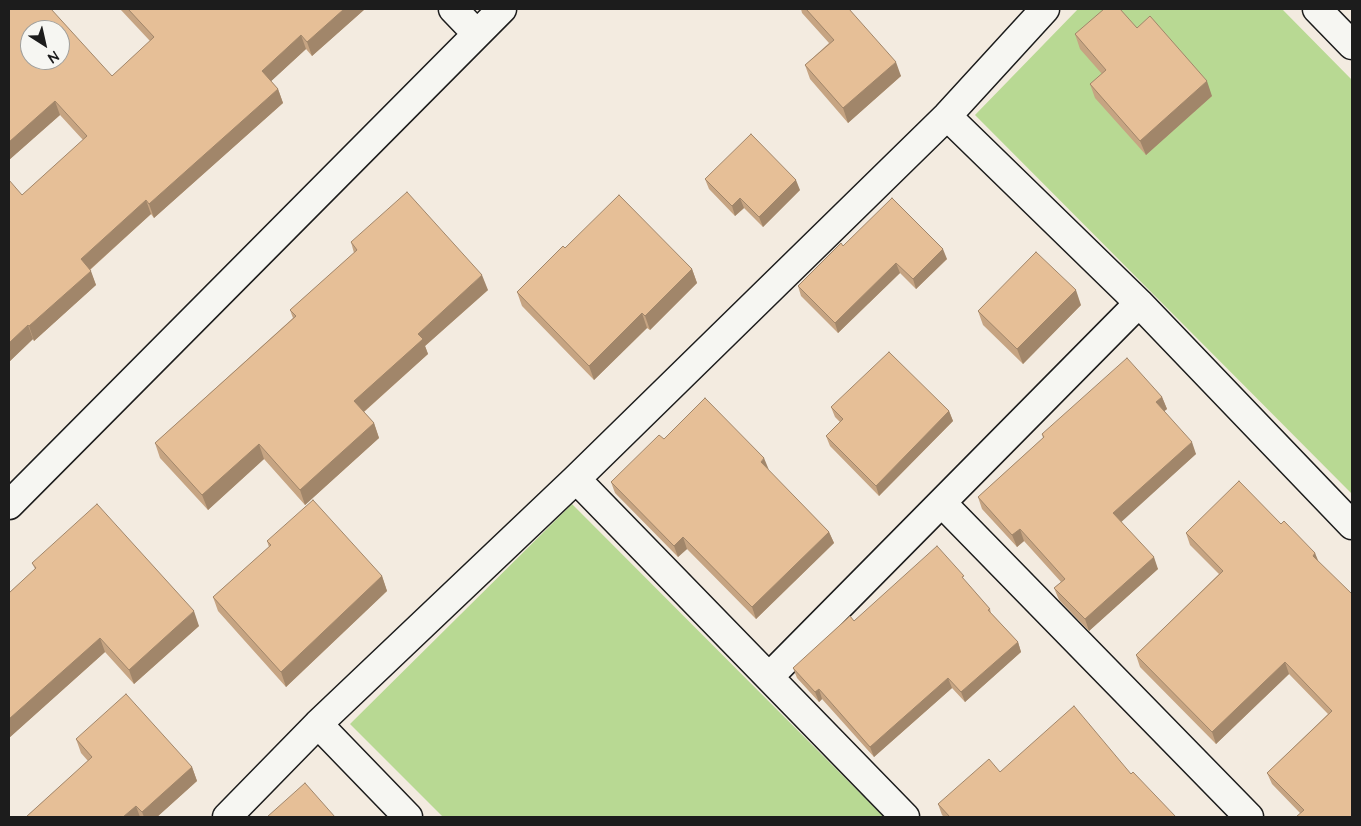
<!DOCTYPE html>
<style>
body{margin:0}
#map{position:relative;width:1361px;height:826px;overflow:hidden;background:#f3ebe0;font-family:"Architects Daughter",sans-serif}
canvas{display:block}
.frame{position:absolute;inset:0;border:10px solid #1c1c1c;pointer-events:none}
.north{position:absolute;left:20px;top:20px;width:50px;height:50px;box-sizing:border-box;background:#f6f6f2;border:1px solid #9f9f9c;border-radius:50%;rotate:145deg;font-size:14px;font-weight:700;line-height:20px;text-align:center;color:#1c1c1c}
.north::after{content:'';display:block;margin:auto;width:18px;height:22px;background:#1c1c1c;clip-path:polygon(50% 0,100% 100%,50% 72%,0 100%)}
</style>
<div id="map">
<canvas width="1361" height="826"></canvas>
<div class="frame"></div>
<div class="north">N</div>
</div>
<script>
const ctx = document.querySelector('canvas').getContext('2d');
ctx.lineJoin = 'round';
function fill(path, color) {
  ctx.fillStyle = color;
  ctx.fill(path, 'evenodd');
}
function poly(rows) {
  const path = new Path2D();
  for (const r of rows) {
    path.moveTo(r[0], r[1]);
    for (let i = 2; i < r.length; i += 2) path.lineTo(r[i], r[i + 1]);
  }
  return path;
}
function trace(path, color, width, dash) {
  ctx.strokeStyle = color;
  ctx.lineWidth = width;
  ctx.lineCap = dash ? 'butt' : 'round';
  ctx.setLineDash(dash || []);
  ctx.stroke(path);
}
fill(poly([
 [1078,9,1282,9,1352,80,1352,494,975,115],
 [572,504,884,817,443,817,350,724]
]), '#b8d993');
const minor = poly([
 [453,9,477,34],
 [1317,9,1352,45],
 [947,116,1139,303,1352,525],
 [576,479,905,817],
 [942,503,1249,817],
 [9,505,502,9],
 [769,677,1139,303],
 [318,724,408,817],
 [227,817,318,724,576,479,947,116,1045,9]
]);
trace(minor, '#1c1c1c', 31);
trace(minor, '#f6f6f2', 28);
fill(poly([
 [9,9,112,76,150,41,120,9,365,9,312,56,306,49,271,81,278,89,283,103,154,218,151,214,90,270,96,285,34,341,33,339,9,362,22,195,83,140,60,115,9,160],
 [801,9,849,9,901,76,848,123,810,79,805,65,829,43,802,13],
 [1137,28,1212,96,1146,155,1095,98,1090,84,1102,74,1080,49,1075,34],
 [705,179,800,190,763,227,744,208,735,216,709,189],
 [351,242,488,290,425,346,428,354,364,412,374,423,379,438,305,505,264,459,208,510,160,458,155,443,293,318,290,310,354,253],
 [843,246,947,259,916,289,900,273,838,333,801,296,798,286],
 [565,248,692,269,697,283,650,330,647,328,594,380,522,306,517,292],
 [1081,305,1023,364,983,325,978,311],
 [1162,397,1167,409,1164,411,1196,454,1121,521,1158,569,1089,631,1059,600,1054,588,1061,582,1024,541,1017,547,982,509,978,497,1043,438,1042,434],
 [831,407,949,411,953,421,879,496,830,446,826,436,840,422,835,417],
 [664,439,768,470,829,532,834,543,756,619,687,549,678,557,615,493,611,482],
 [1281,524,1315,553,1352,817,1300,813,1272,784,1267,773,1328,714,1289,674,1216,744,1140,667,1136,655,1219,574,1190,545,1186,533],
 [267,541,382,576,387,591,286,687,218,611,213,597,269,547],
 [32,563,199,626,134,684,105,652,9,738,9,593,35,569],
 [966,582,990,609,991,613,1018,642,1021,652,965,702,952,688,874,757,822,699,819,702,797,678,793,668,854,621],
 [76,739,192,767,197,781,157,817,26,817,88,761,81,753],
 [1000,772,1131,774,1176,817,944,817,942,815,938,804]
]), '#c6a482');
fill(poly([
 [344,9,365,9,312,56,307,42],
 [301,35,306,49,267,85,262,71],
 [896,62,901,76,848,123,843,108],
 [1207,81,1212,96,1146,155,1140,141],
 [278,89,283,103,154,218,149,204],
 [55,101,60,115,9,160,9,142],
 [796,180,800,190,763,227,759,217],
 [740,198,744,208,735,216,732,206],
 [146,200,151,214,86,273,81,259],
 [943,249,947,259,916,289,913,279],
 [896,263,900,273,838,333,835,323],
 [692,269,697,283,650,330,645,316],
 [91,271,96,285,34,341,29,326],
 [482,275,488,290,425,346,428,354,359,416,354,401,418,334],
 [1076,290,1081,305,1023,364,1017,349],
 [642,313,647,328,594,380,589,366],
 [28,325,33,339,9,362,9,343],
 [1162,397,1167,409,1161,414,1156,402],
 [949,411,953,421,879,496,876,486],
 [374,423,379,438,305,505,300,490],
 [1192,442,1196,454,1118,525,1113,513],
 [259,444,264,459,208,510,202,495],
 [764,458,769,470,761,462],
 [1020,529,1024,541,1017,547,1012,535],
 [829,532,834,543,756,619,752,607],
 [683,537,687,549,678,557,674,546],
 [1315,553,1320,565,1313,556],
 [1154,557,1158,569,1089,631,1085,619],
 [382,576,387,591,286,687,281,672],
 [194,611,199,626,134,684,129,670],
 [100,638,105,652,9,738,9,719],
 [1018,642,1021,652,965,702,961,692],
 [1285,662,1289,674,1216,744,1212,732],
 [948,678,952,688,874,757,870,747],
 [819,689,822,699,819,702,815,692],
 [192,767,197,781,157,817,144,817,142,812],
 [136,806,140,817,123,817]
]), '#a1866a');
const building = poly([
 [9,9,51,9,112,76,154,37,128,9,344,9,307,42,301,35,262,71,278,89,149,204,146,200,81,259,91,271,29,326,28,325,9,343,9,180,22,195,87,136,55,101,9,142,9,9],
 [30,30,60,30,60,60,30,60,30,30],
 [806,9,849,9,896,62,843,108,805,65,834,40,806,9],
 [1104,9,1120,9,1137,28,1150,16,1207,81,1140,141,1090,84,1106,70,1075,34,1104,9],
 [751,134,796,180,759,217,740,198,732,206,705,179,751,134],
 [407,192,482,275,418,334,423,339,354,401,374,423,300,490,259,444,202,495,155,443,296,316,290,310,357,250,351,242,407,192],
 [619,195,692,269,645,316,642,313,589,366,517,292,563,246,565,248,619,195],
 [892,198,943,249,913,279,896,263,835,323,798,286,841,243,843,246,892,198],
 [1036,252,1076,290,1017,349,978,311,1036,252],
 [889,352,949,411,876,486,826,436,843,419,831,407,889,352],
 [1127,358,1162,397,1156,402,1192,442,1113,513,1154,557,1085,619,1054,588,1065,579,1020,529,1012,535,978,497,1044,437,1042,434,1127,358],
 [705,398,764,458,761,462,829,532,752,607,683,537,674,546,611,482,659,435,664,439,705,398],
 [1239,481,1281,524,1284,521,1315,553,1313,556,1352,594,1352,817,1296,817,1304,810,1267,773,1332,711,1285,662,1212,732,1136,655,1223,571,1186,533,1239,481],
 [313,500,382,576,281,672,213,597,271,545,267,541,313,500],
 [97,504,194,611,129,670,100,638,9,719,9,593,36,568,32,563,97,504],
 [937,546,964,576,962,577,990,609,988,610,1018,642,961,692,948,678,870,747,819,689,815,692,793,668,850,616,854,621,937,546],
 [126,694,192,767,142,812,136,806,123,817,26,817,92,757,76,739,126,694],
 [1074,706,1131,774,1133,772,1176,817,950,817,938,804,989,759,1000,772,1074,706],
 [305,783,335,817,267,817,305,783]
]);
fill(building, '#e6bf97');
trace(building, '#a1866a', 1);
</script>
